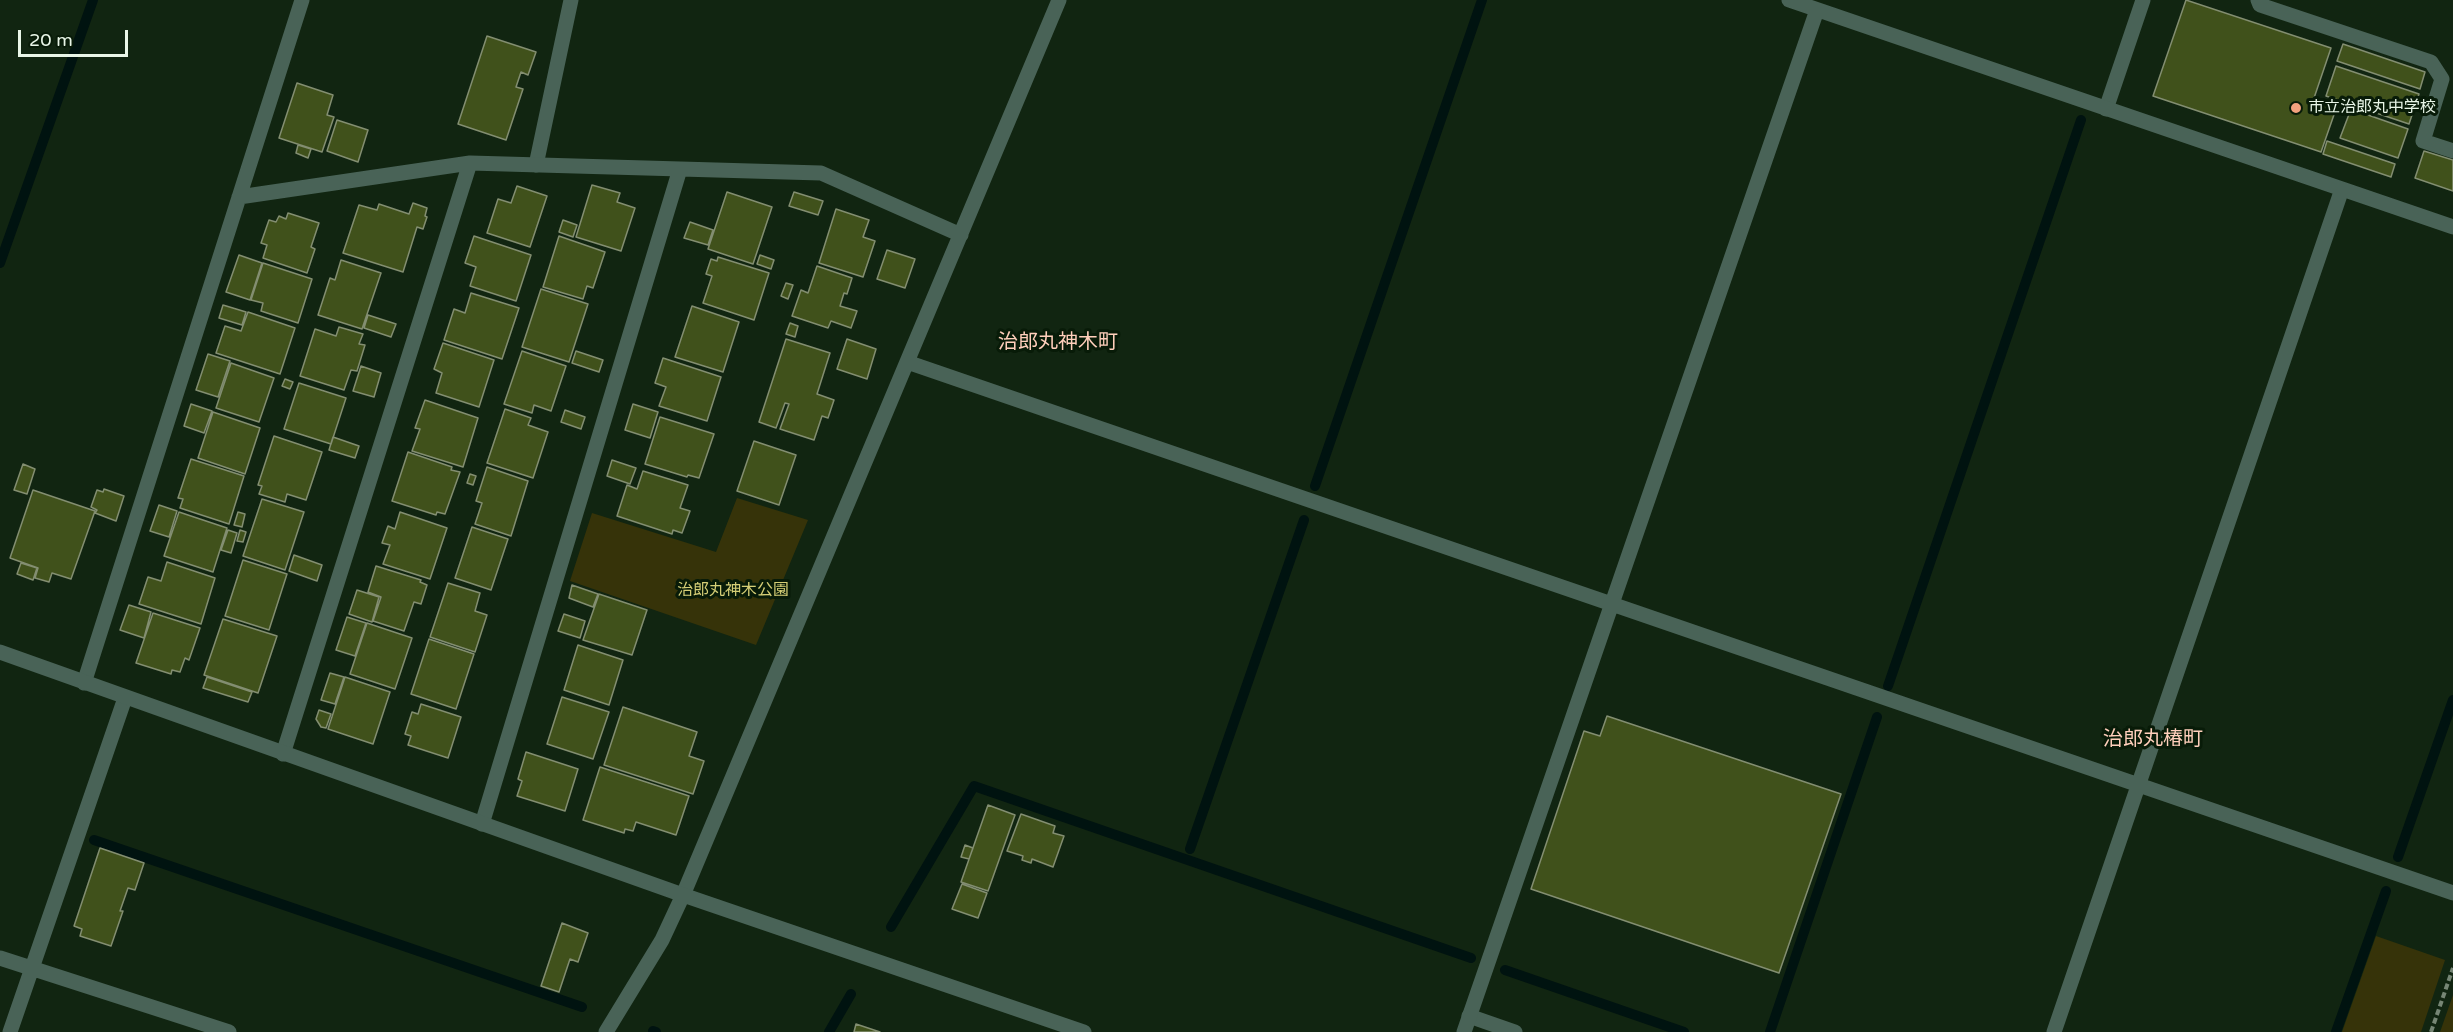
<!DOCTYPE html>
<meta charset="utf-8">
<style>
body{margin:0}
#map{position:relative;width:2453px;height:1032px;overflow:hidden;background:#112511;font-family:"Varela Round",sans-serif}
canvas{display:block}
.scale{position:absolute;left:18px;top:30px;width:110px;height:27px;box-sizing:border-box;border:3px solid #e9f6e8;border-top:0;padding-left:8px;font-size:18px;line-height:21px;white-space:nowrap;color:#e9f6e8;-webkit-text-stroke:4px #081b08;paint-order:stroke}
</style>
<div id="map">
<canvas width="2453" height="1032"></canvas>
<div class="scale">20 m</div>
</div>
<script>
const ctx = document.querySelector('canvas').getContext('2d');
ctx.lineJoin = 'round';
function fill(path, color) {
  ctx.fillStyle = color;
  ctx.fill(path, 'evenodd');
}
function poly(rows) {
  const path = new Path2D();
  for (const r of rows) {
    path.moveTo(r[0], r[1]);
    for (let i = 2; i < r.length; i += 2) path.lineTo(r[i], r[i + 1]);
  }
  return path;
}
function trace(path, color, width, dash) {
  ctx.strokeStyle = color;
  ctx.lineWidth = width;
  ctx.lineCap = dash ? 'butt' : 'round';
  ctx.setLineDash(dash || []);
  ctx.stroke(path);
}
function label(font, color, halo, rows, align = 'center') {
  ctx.font = font + ' "Varela Round","Noto Sans JP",sans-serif';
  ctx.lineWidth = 6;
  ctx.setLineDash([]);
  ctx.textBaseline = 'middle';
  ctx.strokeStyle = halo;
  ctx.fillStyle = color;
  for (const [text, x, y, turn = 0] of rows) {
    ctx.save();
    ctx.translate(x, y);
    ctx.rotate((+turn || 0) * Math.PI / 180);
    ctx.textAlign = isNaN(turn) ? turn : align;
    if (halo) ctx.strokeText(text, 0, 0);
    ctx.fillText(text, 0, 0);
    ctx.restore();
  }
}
fill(poly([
 [737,498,808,520,756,645,570,581,592,513,716,552],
 [2376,936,2445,960,2421,1032,2342,1032],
 [2453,995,2453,1032,2440,1032]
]), '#363309');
trace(poly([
 [0,263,93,0],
 [1315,486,1482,0],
 [1888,686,2081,120],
 [94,840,582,1007],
 [1190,849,1304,520],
 [2398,857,2453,700],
 [891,927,974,786,1471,958],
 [1505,970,1684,1032],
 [653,1031,656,1032],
 [829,1032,851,994],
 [1770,1032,1877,717],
 [2336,1032,2386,891]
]), '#001310', 10);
const building = poly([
 [2186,0,2331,48,2313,101,2336,109,2321,152,2153,96,2186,0],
 [487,36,536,52,528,75,521,72,516,87,523,89,506,140,458,124,487,36],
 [2343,44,2425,72,2420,89,2337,61,2343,44],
 [2336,66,2419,94,2409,124,2326,96,2336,66],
 [297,83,333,95,327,115,334,117,322,152,279,138,297,83],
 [2351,109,2408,129,2398,158,2340,138,2351,109],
 [337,120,368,130,358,162,327,151,337,120],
 [2327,141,2395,164,2391,177,2323,154,2327,141],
 [298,145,311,149,308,158,296,153,298,145],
 [2424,151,2453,160,2453,191,2415,178,2424,151],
 [592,185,620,193,617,202,635,208,621,251,576,237,592,185],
 [517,186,547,196,530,247,487,233,498,199,511,203,517,186],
 [727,192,772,207,753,264,708,249,727,192],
 [794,192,823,201,818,215,789,206,794,192],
 [413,203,427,208,425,216,427,217,423,229,417,227,403,272,343,253,359,205,377,210,379,204,409,214,413,203],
 [836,209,869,220,863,237,875,241,863,277,819,263,836,209],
 [288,213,319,223,311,247,315,249,307,273,263,258,267,245,261,243,269,220,276,222,279,216,286,219,288,213],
 [563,220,577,225,573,237,559,232,563,220],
 [690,222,713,230,708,245,684,238,690,222],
 [474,236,531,255,516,301,470,286,476,267,465,263,474,236],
 [559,236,605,252,593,288,587,286,583,299,543,287,559,236],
 [887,250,915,259,905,288,877,279,887,250],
 [239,255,262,263,250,300,226,292,239,255],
 [760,255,774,260,771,269,757,264,760,255],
 [718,257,769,273,754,320,703,303,712,276,706,274,711,259,717,261,718,257],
 [341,260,381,273,362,329,318,315,330,278,335,280,341,260],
 [263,263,312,279,298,323,261,311,263,303,251,300,263,263],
 [817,266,852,278,847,294,844,293,840,306,857,311,851,328,831,321,828,328,792,316,801,290,808,293,817,266],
 [786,283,793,285,788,299,781,296,786,283],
 [541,289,588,304,569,362,522,347,541,289],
 [471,293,519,308,502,359,444,340,454,309,465,313,471,293],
 [223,305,246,312,242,325,219,318,223,305],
 [692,306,739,322,723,372,675,357,692,306],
 [248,312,295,328,280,374,216,353,225,326,241,331,248,312],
 [368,315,396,324,391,337,364,328,368,315],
 [790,323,798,326,795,337,786,334,790,323],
 [339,327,363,334,359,344,365,345,357,371,351,370,344,390,300,376,315,329,336,336,339,327],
 [786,339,830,353,817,394,834,400,828,418,822,416,814,440,780,429,789,404,785,403,776,428,759,422,786,339],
 [847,339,876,349,867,379,837,369,847,339],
 [443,343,494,360,479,407,436,393,442,373,434,369,443,343],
 [522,351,566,366,551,411,534,405,532,413,504,404,522,351],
 [576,351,603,360,599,372,572,363,576,351],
 [208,354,230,361,218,397,196,390,208,354],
 [663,358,721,377,707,421,659,406,666,387,655,383,663,358],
 [231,363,274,378,259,422,216,408,231,363],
 [361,366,381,373,374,397,353,391,361,366],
 [285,379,293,382,290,389,282,386,285,379],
 [299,383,346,398,331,444,284,429,299,383],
 [425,400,478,418,463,467,412,451,420,429,415,428,425,400],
 [191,404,212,411,204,433,184,426,191,404],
 [633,404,658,412,650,438,625,430,633,404],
 [505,409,531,418,528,425,548,432,533,478,487,463,505,409],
 [565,410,585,417,581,429,561,422,565,410],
 [213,412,260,428,245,474,198,458,213,412],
 [660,417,714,434,699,478,688,475,687,477,645,464,660,417],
 [274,436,322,452,306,500,287,494,285,502,259,494,262,486,258,485,274,436],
 [333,437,359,446,355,458,329,450,333,437],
 [754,441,796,455,779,505,737,491,754,441],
 [408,452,452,467,451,470,460,472,445,514,437,512,436,515,392,501,408,452],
 [191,459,244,476,229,524,180,508,183,499,178,498,191,459],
 [612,460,636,468,630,484,607,476,612,460],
 [23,464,35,469,27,494,14,490,23,464],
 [487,467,528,481,511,536,475,524,482,503,476,501,487,467],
 [643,471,688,485,680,508,690,511,682,533,673,530,672,534,617,516,627,485,637,489,643,471],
 [470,474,476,476,473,485,467,483,470,474],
 [104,489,124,496,116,521,95,513,97,510,91,507,97,490,103,492,104,489],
 [33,490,95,511,71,579,52,573,49,582,35,578,38,568,10,558,33,490],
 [262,499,304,512,285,570,243,556,262,499],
 [159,505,177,511,169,537,150,531,159,505],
 [179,512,227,528,213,572,164,556,179,512],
 [238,512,245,514,242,527,234,525,238,512],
 [400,512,447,528,430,579,383,564,390,545,382,543,388,526,395,529,400,512],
 [472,527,508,539,491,590,455,578,472,527],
 [228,530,237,533,231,553,221,550,228,530],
 [240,530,246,532,243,542,237,541,240,530],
 [294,555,322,565,317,581,289,571,294,555],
 [243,560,287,574,269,630,225,616,243,560],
 [167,562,215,578,201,624,139,604,148,577,161,581,167,562],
 [21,563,37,568,33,580,17,574,21,563],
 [376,566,421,580,420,582,427,585,421,604,414,602,404,631,373,621,381,597,368,592,376,566],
 [448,583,480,593,475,611,487,615,475,652,430,637,448,583],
 [572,585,598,594,593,607,569,598,572,585],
 [357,590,379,597,372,622,349,614,357,590],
 [599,594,647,610,632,655,583,640,599,594],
 [129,605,151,612,144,638,120,630,129,605],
 [153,613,200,628,189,660,185,658,180,672,172,670,171,674,136,663,153,613],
 [564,614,585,621,580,638,558,631,564,614],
 [347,617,366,623,355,656,336,650,347,617],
 [223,619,277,636,258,693,204,675,223,619],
 [367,623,412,638,395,689,350,674,367,623],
 [429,639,474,654,456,709,411,694,429,639],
 [578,645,623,660,609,705,564,690,578,645],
 [330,673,344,677,335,704,321,700,330,673],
 [207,677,252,692,248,702,203,688,207,677],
 [345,677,390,692,373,744,328,729,345,677],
 [562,697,609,712,593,759,547,744,562,697],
 [421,704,461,717,448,758,408,745,411,736,405,734,412,712,418,714,421,704],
 [623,707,697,732,689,756,704,761,693,794,604,765,623,707],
 [319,710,331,714,326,728,321,727,316,719,319,710],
 [1607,716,1841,794,1779,973,1531,889,1584,731,1600,736,1607,716],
 [526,752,578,769,565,811,517,796,522,781,518,779,526,752],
 [600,767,689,796,676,835,636,822,633,831,625,829,624,833,583,820,600,767],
 [988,805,1015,815,988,891,961,882,988,805],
 [1021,814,1055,826,1053,833,1064,836,1053,867,1032,859,1031,863,1022,860,1023,856,1007,851,1021,814],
 [965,845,973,848,969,859,961,857,965,845],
 [100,848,144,863,135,890,128,888,120,911,123,911,111,946,80,936,82,929,74,926,100,848],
 [962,884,987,893,978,918,952,909,962,884],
 [562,923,588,933,578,962,570,959,559,992,541,986,562,923],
 [856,1024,880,1032,854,1032,856,1024]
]);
fill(building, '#40511b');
trace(building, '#838e71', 1.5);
trace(poly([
 [2431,1032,2453,968]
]), '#768675', 4, [6, 3]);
trace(poly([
 [2258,0,2260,5,2431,62,2442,79,2423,141,2453,151],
 [2106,109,2143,0],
 [536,165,571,0],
 [1469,1016,1515,1032]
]), '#496357', 15);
trace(poly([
 [1789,0,2453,227],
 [239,197,470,163,821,173,961,235],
 [907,362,2453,893],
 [84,683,302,0],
 [283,754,470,163],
 [482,824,680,169],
 [683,895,1059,0],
 [0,958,229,1032],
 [10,1032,125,698],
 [1464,1032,1817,10],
 [2054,1032,2342,189]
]), '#496357', 15);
trace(poly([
 [0,652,683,895,1084,1032],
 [606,1032,662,940,683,895]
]), '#496357', 15);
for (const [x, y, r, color] of [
 [2296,108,6,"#f2a17e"]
]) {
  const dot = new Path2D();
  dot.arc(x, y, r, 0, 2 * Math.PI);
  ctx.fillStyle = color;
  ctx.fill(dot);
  trace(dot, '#081b08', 2);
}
label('16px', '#e9f6e8', '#081b08', [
 ["市立治郎丸中学校",2308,108]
], 'left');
label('16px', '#d5ce76', '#081b08', [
 ["治郎丸神木公園",733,591]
]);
label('20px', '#ffcfbb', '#081b08', [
 ["治郎丸神木町",1058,343],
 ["治郎丸椿町",2153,740]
]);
</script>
